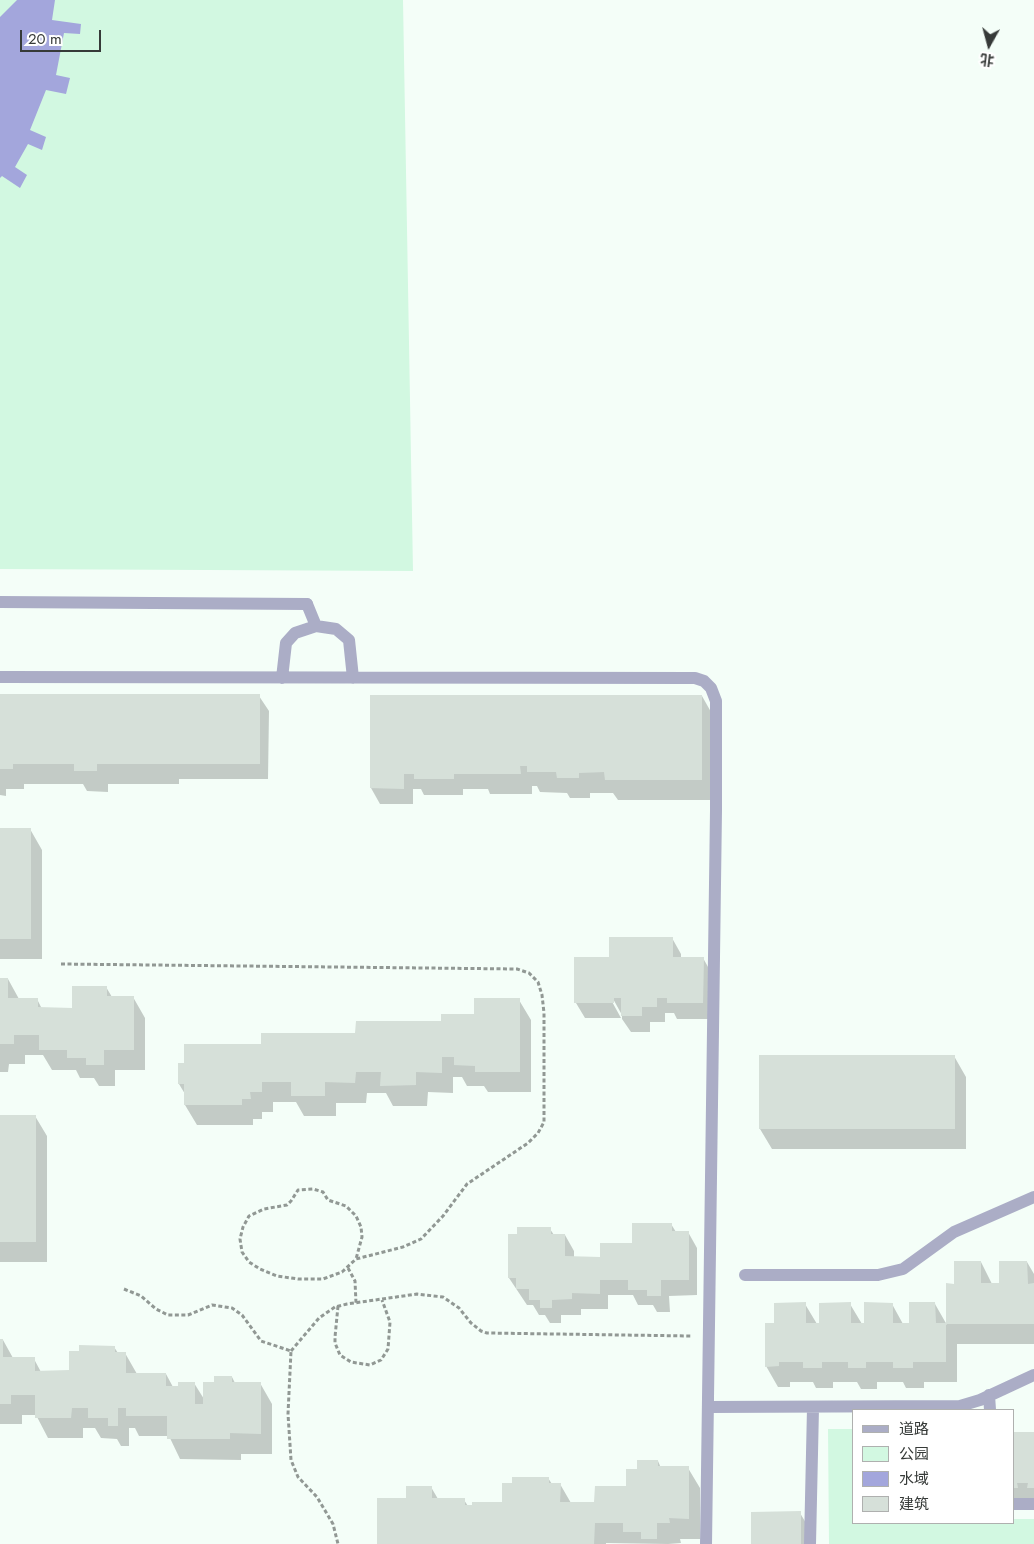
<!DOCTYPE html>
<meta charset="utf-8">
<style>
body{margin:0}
#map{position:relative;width:1034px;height:1544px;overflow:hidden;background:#f4fef8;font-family:Jost,"Noto Sans SC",sans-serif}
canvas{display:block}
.legend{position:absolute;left:852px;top:1409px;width:162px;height:115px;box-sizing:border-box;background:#fff;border:1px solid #afb0af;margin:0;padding:6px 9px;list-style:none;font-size:15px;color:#363a38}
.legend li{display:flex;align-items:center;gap:10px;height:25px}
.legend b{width:25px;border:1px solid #afb0af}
.north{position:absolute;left:964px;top:20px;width:50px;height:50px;-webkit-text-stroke:4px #fff;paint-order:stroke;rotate:187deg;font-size:14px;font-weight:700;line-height:20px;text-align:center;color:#363a38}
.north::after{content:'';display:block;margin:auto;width:18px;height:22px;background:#363a38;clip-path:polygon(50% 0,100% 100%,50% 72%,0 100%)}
.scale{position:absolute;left:20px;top:30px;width:81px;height:22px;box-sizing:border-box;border:2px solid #363a38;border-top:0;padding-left:6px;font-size:15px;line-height:18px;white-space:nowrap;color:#363a38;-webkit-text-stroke:4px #fff;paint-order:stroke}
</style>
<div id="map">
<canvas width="1034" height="1544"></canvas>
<ul class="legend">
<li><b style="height:6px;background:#abadc6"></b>道路</li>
<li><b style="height:14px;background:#d2f8e1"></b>公园</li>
<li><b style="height:14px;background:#a3a6dc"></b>水域</li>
<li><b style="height:14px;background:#d6e0d9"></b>建筑</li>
</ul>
<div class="north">北</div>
<div class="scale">20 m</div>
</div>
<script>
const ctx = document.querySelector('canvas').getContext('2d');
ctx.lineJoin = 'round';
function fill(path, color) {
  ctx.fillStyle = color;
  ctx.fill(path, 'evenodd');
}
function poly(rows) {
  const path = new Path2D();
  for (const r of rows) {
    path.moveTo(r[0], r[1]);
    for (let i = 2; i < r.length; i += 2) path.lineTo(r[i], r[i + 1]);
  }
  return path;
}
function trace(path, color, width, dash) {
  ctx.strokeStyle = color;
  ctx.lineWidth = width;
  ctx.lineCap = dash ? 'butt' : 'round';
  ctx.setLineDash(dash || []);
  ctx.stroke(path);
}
fill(poly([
 [0,0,403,0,413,571,0,569],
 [828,1429,853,1429,853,1523,1013,1523,1013,1519,1034,1519,1034,1544,829,1544]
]), '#d2f8e1');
fill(poly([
 [17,0,55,0,52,20,81,24,80,34,64,33,56,75,70,78,66,94,46,90,30,130,46,137,42,150,28,144,15,167,27,175,20,188,2,176,0,178,0,17]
]), '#a3a6dc');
fill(poly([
 [0,695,259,696,269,711,268,779,179,779,179,784,108,784,108,792,87,791,83,784,24,784,24,789,6,789,6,796,0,795],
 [371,696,702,696,711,712,713,800,618,800,613,793,590,793,590,798,570,798,567,793,540,792,537,786,532,786,532,794,490,794,488,789,463,789,463,795,424,795,421,789,413,789,413,804,380,804,371,788],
 [0,829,30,829,42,850,42,959,0,959],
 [672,938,681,954,681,958,703,958,712,974,712,1019,677,1019,674,1013,665,1013,665,1022,650,1022,650,1032,631,1032,622,1019,622,1015,612,997,610,998,621,1018,585,1018,576,1003,610,958],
 [0,979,8,979,19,999,37,999,42,1009,74,1009,106,987,112,997,133,997,145,1018,145,1070,115,1070,115,1086,99,1086,94,1078,80,1078,76,1070,52,1070,43,1055,25,1055,25,1064,9,1064,8,1072,0,1072],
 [519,1000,531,1020,531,1092,488,1092,484,1086,467,1086,462,1077,453,1077,453,1093,428,1092,427,1106,393,1106,386,1093,367,1093,366,1103,336,1103,336,1116,304,1116,296,1102,273,1102,273,1112,262,1112,262,1119,253,1119,253,1125,197,1125,185,1105,185,1094,179,1084,262,1045,443,1022,475,1016],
 [954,1056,966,1077,966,1149,772,1149,760,1129],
 [0,1116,35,1116,47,1136,47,1262,0,1262],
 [671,1224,676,1232,688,1232,697,1248,697,1295,669,1296,670,1312,657,1312,653,1305,638,1305,633,1295,608,1295,608,1309,581,1309,581,1315,561,1315,561,1323,550,1323,545,1315,539,1315,533,1305,527,1305,509,1278,518,1235,550,1229,554,1235,565,1235,574,1251,574,1258,601,1258,633,1244],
 [981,1262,992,1284,1000,1284,1027,1262,1034,1274,1034,1344,957,1344,957,1382,924,1382,924,1388,906,1388,903,1382,877,1382,877,1389,861,1389,857,1382,833,1382,833,1388,816,1388,813,1382,790,1382,790,1387,778,1387,766,1366,776,1324,805,1304,817,1324,820,1324,850,1304,862,1324,865,1324,892,1304,903,1324,910,1324,935,1304,947,1325,947,1285,955,1285],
 [0,1340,3,1340,13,1358,34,1359,41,1372,70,1371,114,1347,118,1353,125,1353,137,1374,166,1374,173,1387,194,1383,204,1399,216,1383,232,1377,235,1383,260,1383,272,1404,272,1454,241,1454,241,1460,180,1459,169,1436,139,1436,135,1428,129,1428,129,1446,121,1446,117,1439,101,1438,95,1428,83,1428,83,1438,48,1438,36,1415,22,1415,22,1424,0,1424],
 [1013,1433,1034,1433,1034,1503,1013,1501],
 [658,1461,661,1468,688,1468,700,1488,700,1539,680,1539,681,1543,668,1544,606,1543,606,1544,378,1544,407,1499,431,1487,438,1499,464,1500,468,1506,503,1503,513,1484,548,1478,552,1484,560,1484,571,1503,596,1503,627,1487,638,1470],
 [800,1513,812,1533,812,1544,752,1544]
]), '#0003');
fill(poly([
 [0,694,260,694,260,764,97,764,97,771,74,771,74,764,13,764,13,769,0,769],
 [370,695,702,695,702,780,605,780,604,772,579,773,579,778,557,778,556,772,527,772,527,766,520,766,521,774,454,774,454,779,414,779,414,774,404,774,404,789,370,788],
 [0,828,31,828,31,939,0,939],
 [609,937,673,937,673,957,704,957,703,1003,667,1003,667,998,657,998,657,1007,642,1007,642,1016,621,1016,621,998,614,998,614,1003,574,1003,574,957,609,957],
 [0,978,8,978,8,998,38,998,38,1007,72,1008,72,986,107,986,107,996,134,996,134,1050,104,1050,104,1065,86,1065,86,1058,67,1058,67,1050,39,1050,39,1035,14,1035,14,1044,0,1044],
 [474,998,520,998,520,1072,475,1072,475,1066,454,1065,454,1057,442,1057,442,1073,416,1072,416,1085,380,1086,381,1072,356,1072,355,1083,325,1082,325,1096,291,1096,291,1082,262,1082,262,1092,250,1092,251,1099,242,1099,242,1105,184,1105,184,1084,178,1084,178,1063,184,1063,184,1044,261,1044,261,1033,355,1033,356,1021,441,1021,441,1014,474,1014],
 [759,1055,955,1055,955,1129,759,1129],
 [0,1115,36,1115,36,1242,0,1242],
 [632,1223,672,1223,672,1231,689,1231,689,1280,661,1280,661,1296,647,1296,647,1290,628,1290,628,1280,600,1280,600,1294,572,1293,572,1299,552,1300,552,1308,540,1308,540,1300,529,1300,529,1289,516,1289,516,1278,508,1278,508,1234,517,1234,517,1227,551,1227,551,1234,565,1234,565,1256,600,1257,600,1243,632,1243],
 [954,1261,981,1261,981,1283,999,1283,999,1261,1027,1261,1028,1284,1034,1283,1034,1324,946,1324,946,1362,913,1362,913,1368,893,1368,893,1362,866,1362,866,1368,848,1368,848,1362,822,1362,822,1368,803,1368,803,1362,779,1362,779,1366,765,1367,765,1323,774,1323,774,1303,806,1302,806,1323,819,1323,819,1303,851,1302,851,1323,864,1323,864,1302,893,1303,893,1323,909,1323,909,1302,935,1302,936,1323,946,1323,946,1283,954,1284],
 [0,1339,3,1339,3,1357,35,1357,35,1371,69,1370,69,1351,79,1351,79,1345,115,1346,115,1352,126,1352,126,1373,166,1373,166,1386,178,1386,178,1382,195,1382,195,1404,203,1404,203,1382,214,1382,214,1376,232,1376,232,1382,261,1382,261,1434,230,1433,230,1439,167,1439,167,1416,126,1416,126,1408,118,1408,118,1426,108,1426,108,1418,88,1418,88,1408,72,1408,71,1418,35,1418,35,1395,11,1395,11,1404,0,1404],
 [1013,1432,1034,1432,1034,1488,1027,1488,1028,1483,1017,1483,1018,1488,1013,1488],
 [637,1460,658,1460,658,1466,689,1466,689,1519,669,1518,670,1523,657,1523,657,1539,641,1539,641,1532,623,1532,623,1523,595,1523,594,1544,377,1544,377,1498,406,1498,406,1486,432,1486,432,1498,465,1498,465,1505,472,1505,472,1502,502,1502,502,1483,512,1483,512,1477,549,1477,549,1483,561,1483,560,1502,594,1502,595,1486,626,1486,626,1469,637,1469],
 [801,1511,801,1544,751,1544,751,1512]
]), '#d6e0d9');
trace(poly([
 [61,964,517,969,529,973,538,982,542,995,544,1013,544,1122,538,1133,528,1143,467,1184,443,1216,421,1239,403,1247,356,1259,342,1272,323,1279,298,1279,277,1276,260,1269,249,1262,242,1252,240,1239,243,1227,249,1216,264,1209,287,1205,291,1201,298,1190,313,1189,323,1192,328,1200,346,1206,356,1216,361,1227,362,1237,356,1259],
 [348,1268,355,1281,356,1303],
 [124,1289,141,1296,156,1309,168,1315,188,1315,212,1305,232,1308,242,1315,261,1341,291,1351,288,1414,291,1460,298,1477,317,1497,333,1524,338,1544],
 [338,1306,335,1337,335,1343,340,1355,351,1362,370,1365,381,1360,388,1349,390,1322,382,1300],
 [291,1351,319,1318,335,1307,347,1304,417,1294,443,1297,459,1308,471,1323,481,1331,487,1333,691,1336]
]), '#919894', 3, [4, 2.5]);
trace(poly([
 [307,604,316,626],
 [0,677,695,678,704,681,711,688,716,701,716,810,706,1544],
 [282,678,286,643,295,633,316,626,336,629,349,640,353,678],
 [745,1275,878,1275,903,1269,954,1232,1034,1197],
 [989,1395,990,1410],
 [708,1407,960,1406,980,1400,1034,1375],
 [1013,1504,1034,1504],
 [810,1544,813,1408]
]), '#abadc6', 12);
trace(poly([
 [0,602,307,604]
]), '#abadc6', 12);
</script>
